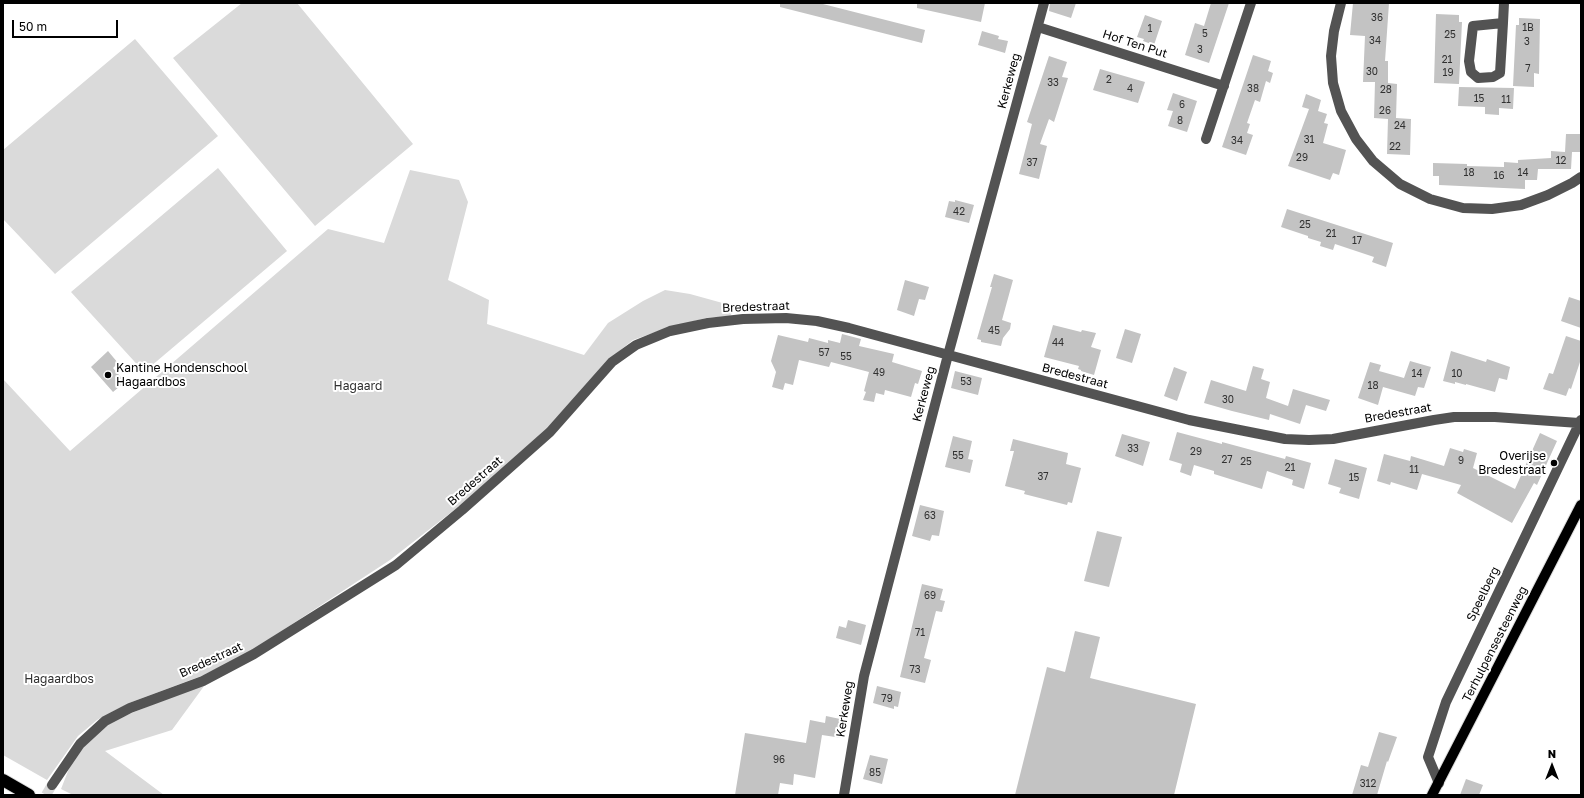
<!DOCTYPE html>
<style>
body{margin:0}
#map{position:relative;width:1584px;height:798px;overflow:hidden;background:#fff;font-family:"Golos Text",sans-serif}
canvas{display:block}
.frame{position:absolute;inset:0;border:4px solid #000;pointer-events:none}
.north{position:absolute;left:1532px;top:746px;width:40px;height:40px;-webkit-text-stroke:3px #fff;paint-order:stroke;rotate:0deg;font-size:11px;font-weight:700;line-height:16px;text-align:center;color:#000}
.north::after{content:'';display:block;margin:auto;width:14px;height:18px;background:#000;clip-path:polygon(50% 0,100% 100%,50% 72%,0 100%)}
.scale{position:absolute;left:12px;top:20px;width:106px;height:18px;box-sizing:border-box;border:2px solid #000;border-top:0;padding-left:5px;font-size:12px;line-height:14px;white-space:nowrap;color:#000;-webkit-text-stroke:3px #fff;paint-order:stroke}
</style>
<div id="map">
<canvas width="1584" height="798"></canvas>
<div class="frame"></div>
<div class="north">N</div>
<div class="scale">50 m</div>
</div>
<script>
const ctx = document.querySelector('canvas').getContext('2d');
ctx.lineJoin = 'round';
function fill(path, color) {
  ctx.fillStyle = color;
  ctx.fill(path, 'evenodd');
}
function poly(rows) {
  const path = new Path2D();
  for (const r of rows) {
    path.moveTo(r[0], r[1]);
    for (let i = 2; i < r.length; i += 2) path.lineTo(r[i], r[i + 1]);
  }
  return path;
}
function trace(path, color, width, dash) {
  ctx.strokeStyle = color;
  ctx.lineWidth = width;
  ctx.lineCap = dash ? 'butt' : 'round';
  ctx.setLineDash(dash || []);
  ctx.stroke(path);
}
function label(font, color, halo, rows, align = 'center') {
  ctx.font = font + ' "Golos Text",sans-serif';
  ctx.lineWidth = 4;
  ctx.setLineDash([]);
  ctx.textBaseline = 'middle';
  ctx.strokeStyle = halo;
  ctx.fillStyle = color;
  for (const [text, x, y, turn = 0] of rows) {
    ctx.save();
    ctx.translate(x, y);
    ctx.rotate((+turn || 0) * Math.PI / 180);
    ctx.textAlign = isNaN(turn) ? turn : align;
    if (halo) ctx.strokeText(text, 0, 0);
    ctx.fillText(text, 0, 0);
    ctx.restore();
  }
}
fill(poly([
 [242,3,297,3,413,144,315,226,173,58],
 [135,39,218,136,55,274,3,219,3,150],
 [218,168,287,251,144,372,71,292],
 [410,170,459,180,468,202,448,280,489,300,487,324,584,355,608,323,643,301,665,290,690,294,737,307,730,316,706,318,667,328,633,340,608,360,548,429,458,507,390,560,251,651,204,675,129,703,97,720,78,736,47,780,3,755,3,379,70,451,328,229,384,243],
 [207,682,172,730,105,751,164,795,73,795,61,789,72,761,94,734,110,722]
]), '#dadada');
fill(poly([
 [780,3,819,3,925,30,922,43,780,7],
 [917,3,985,3,981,22,917,8],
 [1050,3,1076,3,1071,18,1049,11],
 [1211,3,1229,3,1209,63,1185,55,1195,23,1204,26],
 [1353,3,1389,3,1385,61,1388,61,1388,83,1397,84,1396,118,1411,119,1410,155,1387,154,1388,119,1374,118,1375,82,1363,82,1365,36,1350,35],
 [1436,14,1459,15,1459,22,1462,22,1459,84,1434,83],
 [1145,15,1162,21,1154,45,1143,41,1144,39,1137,37],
 [1519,18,1540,19,1539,74,1534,73,1534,87,1513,86,1516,25,1519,25],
 [982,31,999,36,998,39,1008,41,1005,53,978,45],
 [1253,55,1271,61,1268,71,1273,73,1270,83,1266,81,1260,102,1255,100,1247,123,1250,124,1247,133,1253,135,1246,155,1222,147],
 [1049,56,1067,62,1062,77,1068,78,1054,122,1049,119,1040,144,1047,146,1039,179,1019,174,1032,124,1027,122],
 [1100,69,1145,82,1138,103,1093,90],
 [1459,87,1514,88,1513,109,1499,108,1499,115,1485,114,1485,107,1458,106],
 [1173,93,1197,101,1187,132,1168,126,1173,111,1167,110],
 [1306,94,1321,100,1318,111,1327,114,1324,123,1328,124,1323,143,1346,150,1339,175,1333,173,1330,180,1288,166,1309,109,1302,107],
 [1566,134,1581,134,1581,152,1572,152,1571,169,1538,169,1537,180,1525,180,1525,189,1439,185,1439,176,1433,176,1433,163,1467,164,1467,166,1504,167,1504,162,1518,163,1518,160,1551,158,1551,151,1565,152],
 [955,200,974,205,969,223,945,217,949,201,955,202],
 [1287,209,1393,243,1386,267,1372,262,1374,257,1335,244,1333,250,1320,246,1321,242,1308,238,1308,236,1281,227],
 [994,274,1013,280,1002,320,1011,323,1010,329,1003,338,1001,346,981,342,981,340,977,339,992,287,990,287],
 [905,280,929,287,925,300,919,299,914,316,897,310],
 [1569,297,1581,301,1581,328,1561,321],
 [1053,325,1081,332,1082,330,1096,333,1091,347,1101,350,1094,375,1081,371,1081,370,1078,369,1079,366,1044,357],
 [1125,329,1141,334,1132,363,1116,358],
 [842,334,861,339,859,346,894,354,892,362,922,371,918,384,915,383,911,397,885,390,884,395,876,393,874,402,863,400,866,392,864,391,869,372,831,362,829,367,799,360,793,385,785,383,783,390,772,387,776,372,771,361,778,335,808,342,809,338,828,343,828,340,840,343],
 [1566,336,1581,341,1581,359,1571,389,1569,388,1566,396,1543,389,1549,373,1553,374],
 [108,351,118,363,113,368,125,382,113,392,91,367],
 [1451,351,1486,362,1487,359,1510,367,1507,380,1499,378,1495,392,1466,384,1466,385,1455,382,1455,384,1443,381],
 [1410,361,1431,367,1424,388,1418,387,1415,396,1383,387,1378,405,1358,398,1370,362,1381,365,1379,371,1404,378],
 [1253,366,1264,369,1261,379,1270,382,1266,398,1288,406,1293,389,1330,400,1326,411,1306,405,1300,424,1270,414,1269,420,1232,411,1204,403,1211,380,1246,391],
 [1174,367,1187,372,1177,401,1164,396],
 [955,371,982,378,978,395,951,388],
 [1177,432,1222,444,1222,442,1285,459,1286,456,1311,463,1304,489,1292,485,1293,480,1267,471,1262,489,1214,474,1214,471,1194,465,1191,476,1180,472,1182,464,1169,460],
 [1540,433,1557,441,1537,485,1534,483,1512,523,1457,493,1461,485,1422,474,1417,490,1391,482,1390,485,1377,481,1384,454,1410,461,1411,456,1444,466,1450,448,1463,452,1464,449,1477,453,1473,468,1515,489],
 [1122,434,1150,442,1143,466,1115,456],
 [953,436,972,441,968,459,973,460,970,473,945,467],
 [1013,439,1068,453,1066,464,1081,468,1072,503,1068,502,1067,505,1024,494,1025,491,1005,486,1014,451,1010,451],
 [1335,459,1367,468,1359,499,1339,493,1341,488,1328,484],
 [920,505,944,511,939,536,932,535,930,541,912,536],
 [1097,531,1122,537,1109,587,1084,581],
 [922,584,943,589,940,600,945,601,942,612,936,611,924,658,931,660,925,683,900,677],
 [848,620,866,625,861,645,836,638,839,626,846,628],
 [1075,631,1100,637,1090,678,1196,704,1174,795,1015,795,1047,667,1065,672],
 [877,686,901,692,898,707,894,706,894,709,873,703],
 [826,716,845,720,842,738,822,735,815,778,794,774,793,785,780,783,778,795,735,795,745,733,806,743,810,720,825,723],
 [1379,732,1397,737,1388,762,1387,761,1377,795,1352,795,1361,765,1368,767],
 [870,755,888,759,882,784,863,779],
 [1466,779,1483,785,1479,795,1460,795]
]), '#c3c3c3');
trace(poly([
 [46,795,52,785]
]), '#d9d9d9', 10, [10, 5]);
const major = poly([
 [1432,795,1581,505]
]);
const highway = poly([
 [3,780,29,795]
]);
trace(major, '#dbdbdb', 12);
trace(highway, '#dbdbdb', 14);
trace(poly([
 [1341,3,1334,31,1331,56,1333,83,1341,111,1356,139,1373,161,1400,184,1430,199,1463,208,1492,209,1521,205,1548,195,1572,183,1581,177],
 [1503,23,1473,26,1469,61,1471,72,1478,78,1493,77,1500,73,1503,23,1504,3],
 [1038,27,1224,86],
 [1206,139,1251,3],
 [1439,783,1428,757,1446,702,1581,420],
 [52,785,80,744,105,721,130,708,203,681,254,654,396,565,462,510,550,432,612,362,636,345,670,331,708,323,743,319,786,318,817,321,849,328,1189,420,1285,439,1309,440,1333,439,1434,420,1454,417,1495,417,1579,423],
 [844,795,864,676,948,355,1044,3]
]), '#535353', 10);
trace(major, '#000', 10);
trace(highway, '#000', 12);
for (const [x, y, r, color] of [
 [108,375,4,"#000"],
 [1554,463,4,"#000"]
]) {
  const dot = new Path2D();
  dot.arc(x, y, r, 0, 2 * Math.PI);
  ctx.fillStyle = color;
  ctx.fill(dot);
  trace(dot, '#fff', 1.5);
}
label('10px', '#313131', null, [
 ["36",1377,18],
 ["1B",1528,28],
 ["1",1150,29],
 ["5",1205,34],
 ["25",1450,35],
 ["34",1375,41],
 ["3",1527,42],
 ["3",1200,50],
 ["21",1447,60],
 ["7",1528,69],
 ["30",1372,72],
 ["19",1448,73],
 ["2",1109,80],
 ["33",1053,83],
 ["4",1130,89],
 ["38",1253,89],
 ["28",1386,90],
 ["15",1479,99],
 ["11",1506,100],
 ["6",1182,105],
 ["26",1385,111],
 ["8",1180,121],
 ["24",1400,126],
 ["31",1309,140],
 ["34",1237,141],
 ["22",1395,147],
 ["29",1302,158],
 ["12",1561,161],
 ["37",1032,163],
 ["18",1469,173],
 ["14",1523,173],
 ["16",1499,176],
 ["42",959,212],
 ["25",1305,225],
 ["21",1331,234],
 ["17",1357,241],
 ["45",994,331],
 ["44",1058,343],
 ["57",824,353],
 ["55",846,357],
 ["49",879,373],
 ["14",1417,374],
 ["10",1457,374],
 ["53",966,382],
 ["18",1373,386],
 ["30",1228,400],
 ["33",1133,449],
 ["29",1196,452],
 ["55",958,456],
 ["27",1227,460],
 ["9",1461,461],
 ["25",1246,462],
 ["21",1290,468],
 ["11",1414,470],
 ["37",1043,477],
 ["15",1354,478],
 ["63",930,516],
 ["69",930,596],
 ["71",920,633],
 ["73",915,670],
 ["79",887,699],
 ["96",779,760],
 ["85",875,773],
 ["312",1368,784]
]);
label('12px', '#000', '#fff', [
 ["Hof Ten Put",1135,44,18],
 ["Kerkeweg",1009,81,-75],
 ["Bredestraat",756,307,-2],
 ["Bredestraat",1075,376,15],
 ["Kerkeweg",924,394,-75],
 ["Bredestraat",1398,413,-10],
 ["Bredestraat",475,481,-41],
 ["Speelberg",1483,594,-64],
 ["Terhulpensesteenweg",1495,644,-63],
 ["Bredestraat",211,660,-25],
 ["Kerkeweg",845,709,-81]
]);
label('12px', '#000', '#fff', [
 ["Kantine Hondenschool",116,368],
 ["Hagaardbos",116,382],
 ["Overijse",1546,456,"right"],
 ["Bredestraat",1546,470,"right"]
], 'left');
label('12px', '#313131', '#fff', [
 ["Hagaard",358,386],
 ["Hagaardbos",59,679]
]);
</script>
